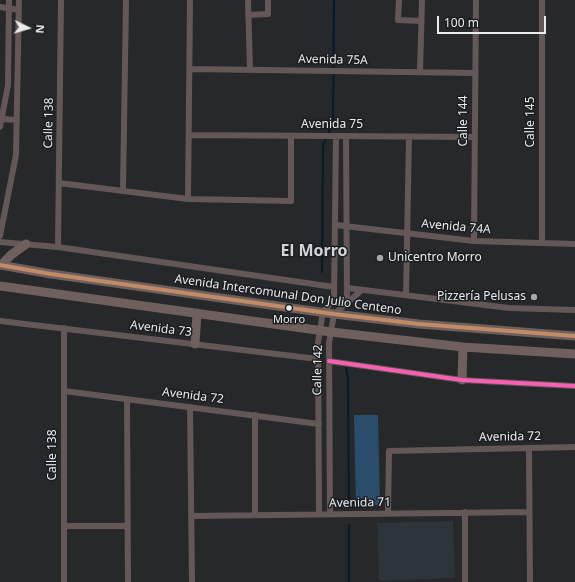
<!DOCTYPE html>
<meta charset="utf-8">
<style>
body{margin:0}
#map{position:relative;width:575px;height:582px;overflow:hidden;background:#26282a;font-family:"Noto Sans",sans-serif}
canvas{display:block}
.north{position:absolute;left:8px;top:8px;width:40px;height:40px;-webkit-text-stroke:3px #1b1e21;paint-order:stroke;rotate:95deg;font-size:11px;font-weight:700;line-height:16px;text-align:center;color:#e9ebed}
.north::after{content:'';display:block;margin:auto;width:14px;height:18px;background:#e9ebed;clip-path:polygon(50% 0,100% 100%,50% 72%,0 100%)}
.scale{position:absolute;left:437px;top:16px;width:109px;height:18px;box-sizing:border-box;border:2px solid #e9ebed;border-top:0;padding-left:5px;font-size:12px;line-height:14px;white-space:nowrap;color:#e9ebed;-webkit-text-stroke:3px #1b1e21;paint-order:stroke}
</style>
<div id="map">
<canvas width="575" height="582"></canvas>
<div class="north">N</div>
<div class="scale">100 m</div>
</div>
<script>
const ctx = document.querySelector('canvas').getContext('2d');
ctx.lineJoin = 'round';
function fill(path, color) {
  ctx.fillStyle = color;
  ctx.fill(path, 'evenodd');
}
function poly(rows) {
  const path = new Path2D();
  for (const r of rows) {
    path.moveTo(r[0], r[1]);
    for (let i = 2; i < r.length; i += 2) path.lineTo(r[i], r[i + 1]);
  }
  return path;
}
function trace(path, color, width, dash) {
  ctx.strokeStyle = color;
  ctx.lineWidth = width;
  ctx.lineCap = dash ? 'butt' : 'round';
  ctx.setLineDash(dash || []);
  ctx.stroke(path);
}
function label(font, color, halo, rows, align = 'center') {
  ctx.font = font + ' "Noto Sans",sans-serif';
  ctx.lineWidth = 3;
  ctx.setLineDash([]);
  ctx.textBaseline = 'middle';
  ctx.strokeStyle = halo;
  ctx.fillStyle = color;
  for (const [text, x, y, turn = 0] of rows) {
    ctx.save();
    ctx.translate(x, y);
    ctx.rotate((+turn || 0) * Math.PI / 180);
    ctx.textAlign = isNaN(turn) ? turn : align;
    if (halo) ctx.strokeText(text, 0, 0);
    ctx.fillText(text, 0, 0);
    ctx.restore();
  }
}
fill(poly([
 [453,521,455,578,379,581,377,523]
]), '#2d343a');
fill(poly([
 [354,415,378,415,380,505,356,505]
]), '#2b4d6c');
trace(poly([
 [322,272,323,146,333,122,334,0],
 [346,368,348,379,349,503],
 [349,525,349,582]
]), '#061a2c', 2);
trace(poly([
 [248,0,250,69],
 [399,0,398,20,421,21],
 [0,7,19,10],
 [248,15,268,14,268,0],
 [190,69,475,73],
 [420,72,422,0],
 [2,119,17,120],
 [0,127,8,85,9,0],
 [189,135,475,137],
 [346,136,347,301],
 [59,183,188,199,291,201,291,136],
 [123,190,126,0],
 [188,199,190,0],
 [336,225,474,241,575,244],
 [0,236,16,155,19,0],
 [474,241,476,0],
 [0,242,58,247,334,287],
 [542,243,542,0],
 [58,247,61,0],
 [348,288,509,308,575,310],
 [406,295,409,137],
 [0,321,318,359],
 [64,328,64,582],
 [329,361,462,380,575,386],
 [64,391,319,424],
 [127,399,128,582],
 [190,407,192,582],
 [529,448,530,582],
 [465,512,465,582],
 [388,513,389,451,575,447],
 [319,514,318,342,323,312,334,299,336,136],
 [330,514,329,343,334,314,362,290],
 [255,515,255,415],
 [191,516,529,512],
 [64,526,128,526]
]), '#635857', 6);
trace(poly([
 [0,265,51,274,334,314,419,324,575,336],
 [1,265,11,255,26,244],
 [0,286,331,332,463,347,575,354],
 [195,344,197,313],
 [462,380,463,347]
]), '#6f605e', 9);
trace(poly([
 [0,265,51,274,334,314,419,324,575,336]
]), '#c18c65', 4);
trace(poly([
 [329,361,462,380,575,386]
]), '#f860b3', 4);
for (const [x, y, r, color] of [
 [380,258,4,"#a5a7a9"],
 [534,297,4,"#a5a7a9"],
 [289,308,3.5,"#e9ebed"]
]) {
  const dot = new Path2D();
  dot.arc(x, y, r, 0, 2 * Math.PI);
  ctx.fillStyle = color;
  ctx.fill(dot);
  trace(dot, '#1b1e21', 1.5);
}
label('11px', '#e9ebed', '#1b1e21', [
 ["Morro",289,320]
]);
label('12px', '#e9ebed', '#1b1e21', [
 ["Avenida 75A",333,60,1],
 ["Calle 144",464,121,-90],
 ["Calle 145",531,122,-90],
 ["Calle 138",49,123,-89],
 ["Avenida 75",332,125],
 ["Avenida 74A",456,227,5],
 ["Avenida Intercomunal Don Julio Centeno",288,295,8],
 ["Avenida 73",161,329,7],
 ["Calle 142",318,370,-89],
 ["Avenida 72",193,396,7],
 ["Avenida 72",510,437,-1],
 ["Calle 138",53,455,-90],
 ["Avenida 71",360,503,-1]
]);
label('12px', '#e9ebed', '#1b1e21', [
 ["Unicentro Morro",388,258],
 ["Pizzería Pelusas",526,297,"right"]
], 'left');
label('bold 16px', '#d2d6da', '#1b1e21', [
 ["El Morro",314,251]
]);
</script>
